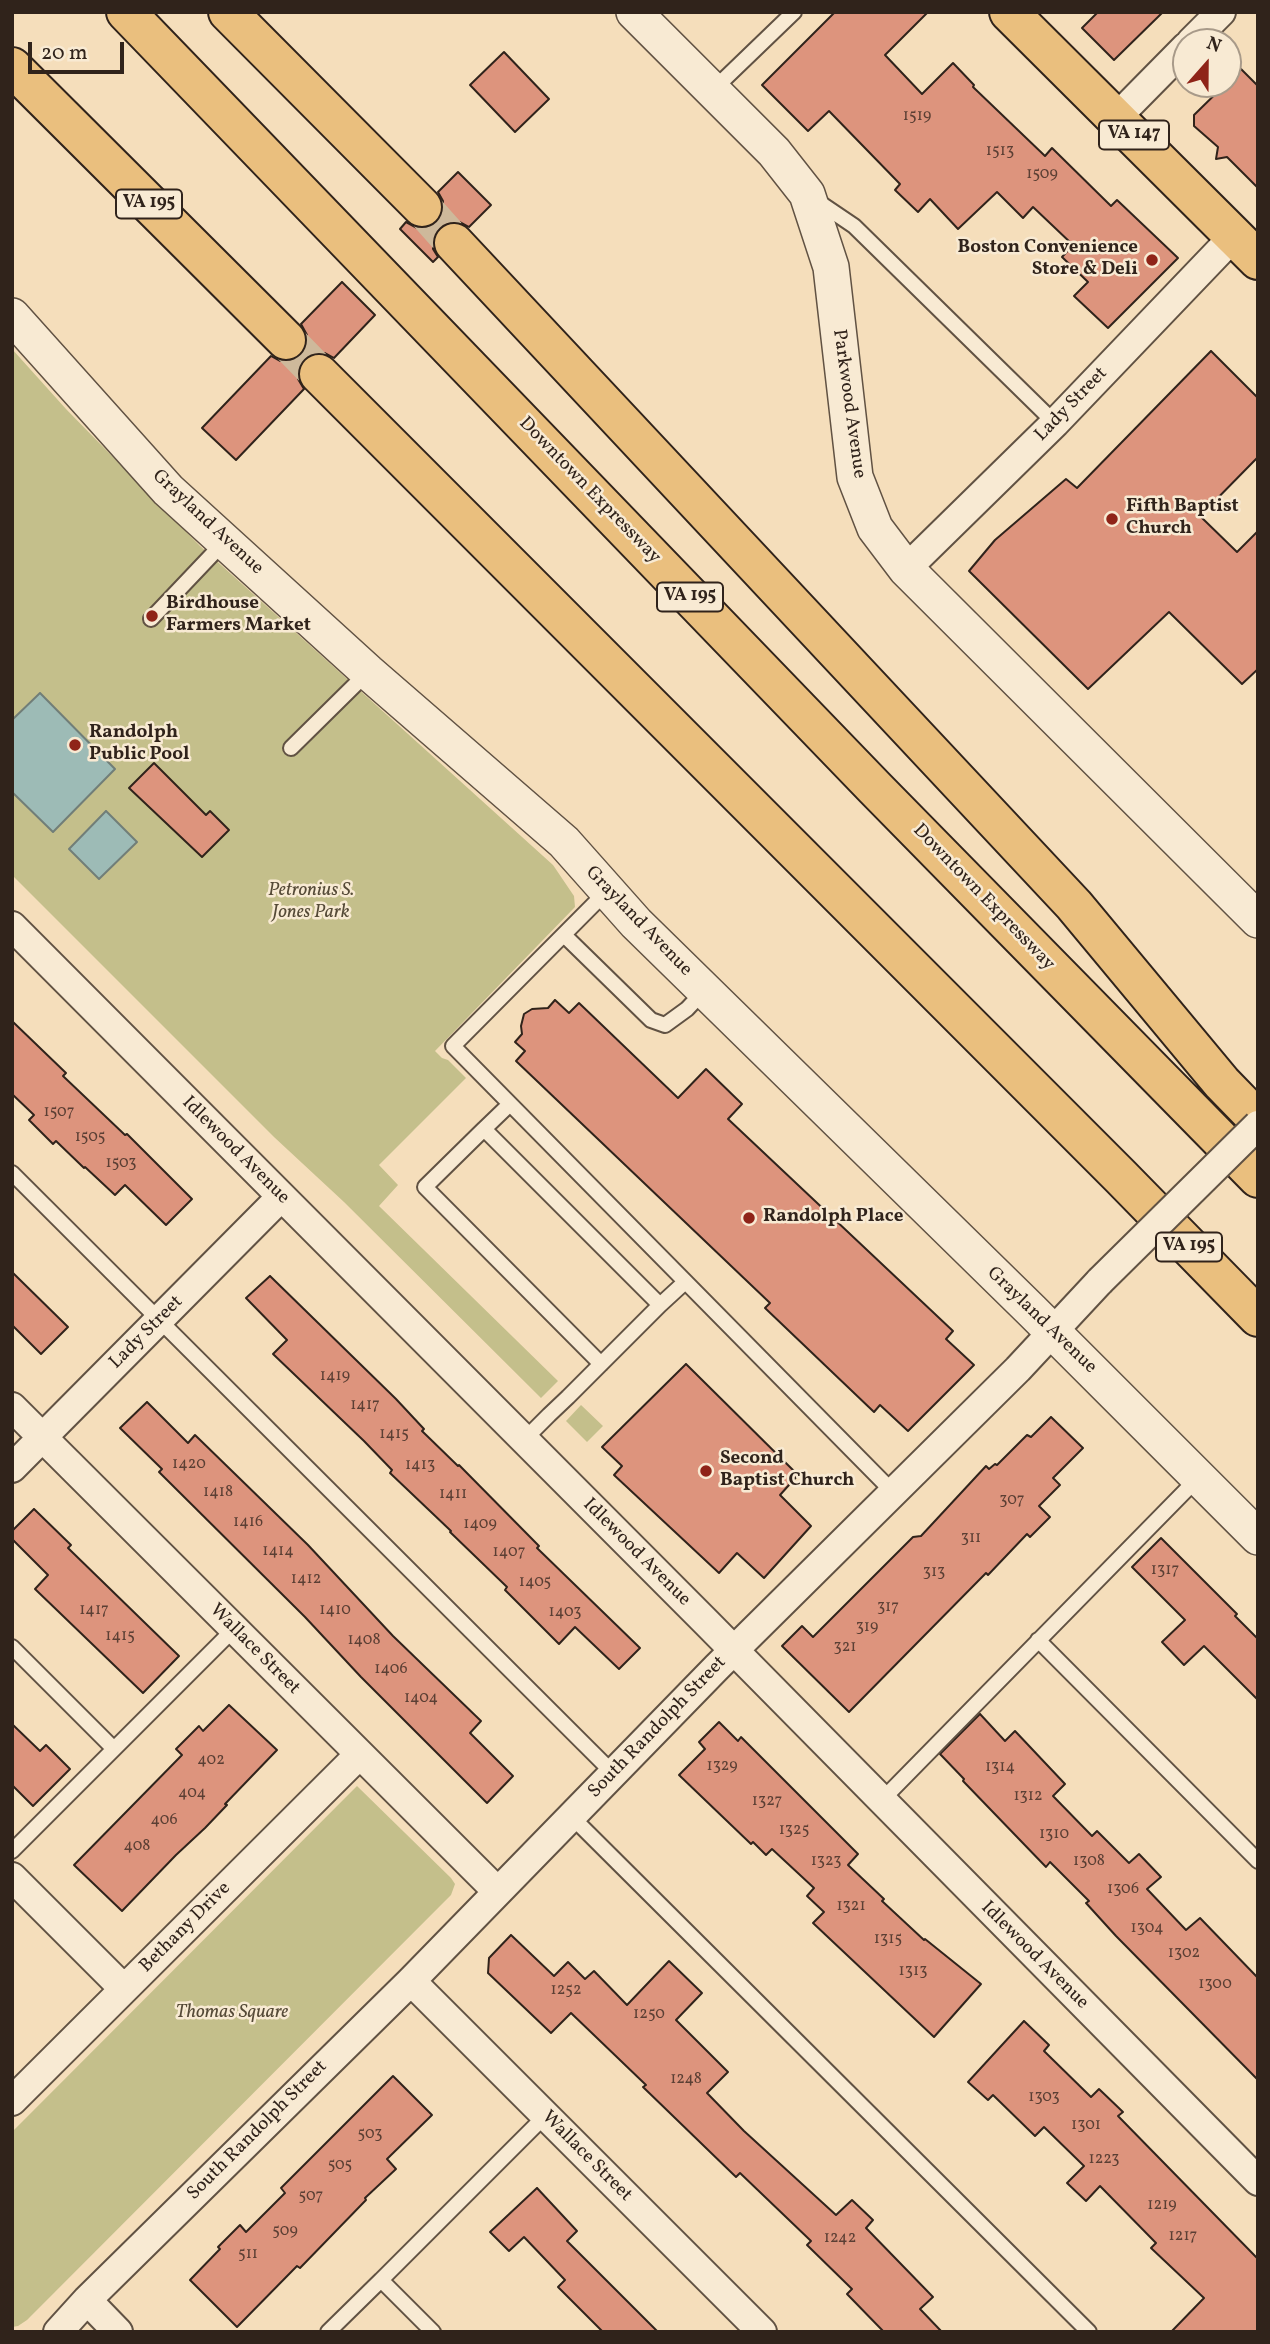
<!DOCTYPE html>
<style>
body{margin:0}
#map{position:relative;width:1270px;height:2344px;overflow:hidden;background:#f5debb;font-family:Vollkorn,serif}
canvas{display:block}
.frame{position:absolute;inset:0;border:14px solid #30231b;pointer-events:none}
.north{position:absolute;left:1172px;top:28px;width:70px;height:70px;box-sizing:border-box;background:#f8ead3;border:2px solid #a89a89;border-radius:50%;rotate:21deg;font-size:19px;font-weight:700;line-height:28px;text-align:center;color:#30231b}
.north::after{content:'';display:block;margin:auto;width:24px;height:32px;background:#8f2418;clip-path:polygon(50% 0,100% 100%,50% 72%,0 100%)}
.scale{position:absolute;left:28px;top:42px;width:96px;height:32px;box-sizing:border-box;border:4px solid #30231b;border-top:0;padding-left:9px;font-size:21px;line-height:24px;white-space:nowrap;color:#30231b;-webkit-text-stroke:5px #f8ead3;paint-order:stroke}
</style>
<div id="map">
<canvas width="1270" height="2344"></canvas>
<div class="frame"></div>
<div class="north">N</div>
<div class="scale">20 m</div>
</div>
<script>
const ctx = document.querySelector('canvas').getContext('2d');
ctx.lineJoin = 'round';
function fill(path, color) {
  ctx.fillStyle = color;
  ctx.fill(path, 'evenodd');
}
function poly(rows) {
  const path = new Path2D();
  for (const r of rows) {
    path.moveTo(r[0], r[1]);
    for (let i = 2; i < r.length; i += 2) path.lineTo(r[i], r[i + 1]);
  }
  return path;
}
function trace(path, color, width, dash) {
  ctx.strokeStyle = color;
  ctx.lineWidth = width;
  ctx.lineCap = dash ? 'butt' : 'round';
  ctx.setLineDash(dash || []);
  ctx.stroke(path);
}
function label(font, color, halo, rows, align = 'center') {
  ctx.font = font + ' Vollkorn,serif';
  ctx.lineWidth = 5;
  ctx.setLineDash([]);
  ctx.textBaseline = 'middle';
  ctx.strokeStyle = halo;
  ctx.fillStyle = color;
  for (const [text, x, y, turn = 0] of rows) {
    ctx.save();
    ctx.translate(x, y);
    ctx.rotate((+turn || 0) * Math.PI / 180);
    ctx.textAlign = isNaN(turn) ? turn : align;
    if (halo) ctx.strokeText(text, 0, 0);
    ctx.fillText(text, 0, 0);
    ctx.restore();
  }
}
fill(poly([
 [12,349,66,409,200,546,553,865,574,896,575,907,435,1051,442,1058,448,1060,466,1078,379,1165,398,1185,379,1206,558,1381,541,1398,344,1202,274,1137,12,875],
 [581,1405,603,1426,587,1442,566,1421],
 [357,1786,451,1878,455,1884,451,1895,27,2320,18,2326,12,2327,12,2132]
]), '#c4bf8b');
const water = poly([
 [40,693,115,769,53,832,12,792,12,720,40,693],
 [106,811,137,842,99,879,69,849,106,811]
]);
fill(water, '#9dbbb6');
trace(water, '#717e78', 2);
const building = poly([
 [835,12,928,12,885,55,922,94,953,63,974,85,973,87,1045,156,1052,148,1111,206,1117,200,1178,258,1108,328,1074,296,1088,282,1062,257,1073,245,1033,207,1023,218,997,192,958,229,930,199,918,212,895,190,900,184,829,111,808,131,762,85,835,12],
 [1098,12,1163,12,1114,60,1082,28,1098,12],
 [504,52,549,99,515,132,470,85,504,52],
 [1241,69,1258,86,1258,188,1227,157,1216,159,1218,147,1194,126,1194,115,1241,69],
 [458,172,491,205,469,227,460,222,450,222,439,228,433,237,433,249,438,257,433,262,400,229,406,222,417,228,427,228,437,223,443,212,443,201,438,192,458,172],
 [342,282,375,315,334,358,325,353,314,353,303,359,298,368,298,379,304,389,236,460,202,428,271,356,280,361,291,361,302,355,307,345,307,335,301,324,342,282],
 [1211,351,1258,398,1258,457,1200,516,1237,552,1258,531,1258,669,1242,684,1169,612,1088,689,969,571,995,540,1066,479,1077,488,1211,351],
 [154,763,206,815,210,811,229,830,202,857,129,788,154,763],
 [555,1000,569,1013,579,1003,678,1098,706,1069,742,1104,728,1119,953,1331,946,1339,974,1365,908,1431,880,1405,874,1412,765,1308,770,1303,516,1061,525,1051,515,1042,522,1034,521,1026,524,1014,532,1009,548,1008,555,1000],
 [12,1021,66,1073,63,1076,125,1135,127,1134,192,1199,166,1225,125,1185,115,1195,85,1167,84,1168,56,1141,53,1144,29,1120,34,1115,12,1094,12,1021],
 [12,1272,68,1327,41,1354,12,1325,12,1272],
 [270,1276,396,1399,424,1429,422,1431,458,1466,459,1465,539,1546,537,1548,640,1648,619,1669,575,1627,559,1644,505,1590,507,1587,450,1532,451,1531,390,1473,392,1470,364,1441,273,1354,287,1340,246,1298,270,1276],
 [686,1364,798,1475,780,1495,811,1526,764,1578,737,1553,719,1573,614,1475,622,1466,602,1447,686,1364],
 [147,1402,188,1443,195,1435,308,1545,393,1636,481,1721,470,1733,513,1776,487,1803,361,1677,305,1617,159,1472,162,1469,120,1428,147,1402],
 [1051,1417,1083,1448,1053,1478,1060,1485,1039,1506,1050,1517,1030,1537,1027,1534,988,1575,986,1573,849,1712,782,1646,802,1626,813,1637,913,1537,921,1536,986,1466,989,1469,995,1464,997,1465,1027,1435,1031,1437,1051,1417],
 [34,1509,71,1545,68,1548,179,1656,143,1693,35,1589,48,1575,12,1539,12,1531,34,1509],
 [1161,1538,1237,1614,1235,1616,1258,1639,1258,1700,1204,1646,1184,1665,1162,1642,1185,1620,1132,1567,1161,1538],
 [229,1705,277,1750,225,1804,227,1805,205,1828,176,1855,122,1911,74,1865,182,1755,176,1749,199,1726,203,1731,229,1705],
 [980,1714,1005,1741,1015,1731,1065,1784,1053,1796,1092,1836,1097,1831,1129,1863,1139,1854,1161,1877,1147,1889,1186,1930,1200,1918,1258,1978,1258,2080,1116,1936,1086,1903,1089,1901,1050,1862,1046,1867,963,1781,964,1779,940,1754,980,1714],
 [719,1722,738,1741,741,1737,858,1854,848,1865,884,1899,882,1901,924,1940,925,1939,981,1984,934,2037,813,1923,824,1912,807,1896,814,1888,772,1849,766,1855,753,1842,751,1844,679,1775,705,1749,699,1742,719,1722],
 [12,1724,40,1751,46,1745,70,1769,33,1806,12,1785,12,1724],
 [511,1935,554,1976,568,1962,585,1979,594,1971,627,2005,669,1961,702,1993,676,2020,728,2072,707,2093,744,2131,836,2215,852,2200,873,2220,866,2228,933,2297,920,2309,942,2332,884,2332,847,2294,852,2289,807,2245,811,2241,740,2173,736,2177,643,2087,646,2085,571,2013,551,2033,488,1973,489,1958,511,1935],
 [1024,2021,1049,2045,1044,2051,1091,2097,1099,2089,1123,2112,1118,2116,1258,2259,1258,2332,1171,2332,1204,2298,1151,2248,1156,2243,1100,2186,1086,2201,1067,2183,1084,2166,1044,2127,1035,2136,993,2095,988,2100,968,2082,1024,2021],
 [393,2076,432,2115,387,2159,396,2169,365,2198,366,2200,300,2268,297,2266,237,2327,190,2280,220,2249,218,2247,240,2225,246,2232,285,2193,281,2188,393,2076],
 [537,2188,577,2231,567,2241,658,2332,603,2332,558,2287,565,2280,524,2237,509,2251,490,2232,537,2188]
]);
fill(building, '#dd947d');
trace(building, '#30231b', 2);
trace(poly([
 [422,207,454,243],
 [286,340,319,374]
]), '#ceb99b', 38, [38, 19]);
const service = poly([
 [713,90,794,12],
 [817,201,854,226,1055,423],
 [151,619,225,541],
 [291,748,367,673],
 [606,892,453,1046,893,1492],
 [564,935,651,1020,665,1025,687,1009,704,991],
 [484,1129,510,1104],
 [12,1173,614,1774],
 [660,1305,685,1282],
 [523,1441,549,1415,568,1397,660,1305,484,1129,425,1187,601,1364],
 [1038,1640,1258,1861],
 [12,1647,114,1749],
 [881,1801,1198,1478],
 [572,1817,1089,2332],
 [12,1851,234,1629],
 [328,2332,381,2280],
 [433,2332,381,2280,545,2116]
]);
const minor = poly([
 [1191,42,1221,12],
 [1117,117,1186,47],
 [906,569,1055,423,1234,236],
 [12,926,706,1622,1258,2181],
 [12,1407,497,1891],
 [12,1468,281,1197],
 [12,1877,124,1989],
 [411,1981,762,2332],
 [12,2101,359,1755],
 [87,2300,118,2332],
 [58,2332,87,2300,411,1981,717,1667,1018,1369,1100,1281]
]);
const tertiary = poly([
 [634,12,774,152,807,194,831,267,855,477,875,528,906,569,1258,920],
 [12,316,168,490,368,672,564,842,636,923,1032,1311,1258,1537]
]);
const primary = poly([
 [1009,12,1258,260]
]);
const motorway = poly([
 [126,12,875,788,1258,1178],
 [228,12,422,207],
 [12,67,286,340],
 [454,243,1074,905,1222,1083,1258,1120],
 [319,374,1121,1177,1258,1317]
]);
trace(service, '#615243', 18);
trace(minor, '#615243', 32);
trace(tertiary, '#615243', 38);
trace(primary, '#30231b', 42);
trace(motorway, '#30231b', 42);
trace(service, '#f8ead3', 14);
trace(minor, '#f8ead3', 28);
trace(tertiary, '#f8ead3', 35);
trace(primary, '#eabf7e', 38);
trace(motorway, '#eabf7e', 38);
const minorBridge = poly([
 [1100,1281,1258,1125]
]);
trace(minorBridge, '#615243', 32, []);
trace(minorBridge, '#f8ead3', 28);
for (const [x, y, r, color] of [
 [1152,260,7,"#8f2418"],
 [1112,519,7,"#8f2418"],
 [152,616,7,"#8f2418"],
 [75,745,7,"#8f2418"],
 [749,1218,7,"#8f2418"],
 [706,1471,7,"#8f2418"]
]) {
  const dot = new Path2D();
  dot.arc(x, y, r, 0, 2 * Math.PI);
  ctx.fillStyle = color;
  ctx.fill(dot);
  trace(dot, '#f8ead3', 2.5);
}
label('16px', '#5b3f34', null, [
 ["1519",917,117],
 ["1513",1000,152],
 ["1509",1042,175],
 ["1507",59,1113],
 ["1505",90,1138],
 ["1503",121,1164],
 ["1419",335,1377],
 ["1417",365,1406],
 ["1415",394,1435],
 ["1420",189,1465],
 ["1413",420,1466],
 ["1418",218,1493],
 ["1411",453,1495],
 ["307",1012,1501],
 ["1416",248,1523],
 ["1409",480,1525],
 ["311",971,1539],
 ["1414",278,1552],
 ["1407",509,1553],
 ["1317",1165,1571],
 ["313",934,1573],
 ["1412",306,1580],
 ["1405",535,1583],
 ["317",888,1608],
 ["1417",94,1611],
 ["1410",335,1611],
 ["1403",565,1613],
 ["319",867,1628],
 ["1415",120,1637],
 ["1408",364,1641],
 ["321",845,1648],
 ["1406",391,1670],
 ["1404",421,1699],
 ["402",211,1761],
 ["1329",722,1767],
 ["1314",1000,1768],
 ["404",192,1794],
 ["1312",1028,1797],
 ["1327",767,1802],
 ["406",164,1821],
 ["1325",794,1831],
 ["1310",1054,1835],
 ["408",137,1847],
 ["1323",826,1862],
 ["1308",1089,1862],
 ["1306",1123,1890],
 ["1321",851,1907],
 ["1304",1147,1929],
 ["1315",888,1940],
 ["1302",1184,1954],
 ["1313",913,1972],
 ["1300",1215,1985],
 ["1252",566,1991],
 ["1250",649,2015],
 ["1248",686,2080],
 ["1303",1044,2098],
 ["1301",1086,2126],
 ["503",370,2135],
 ["1223",1104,2160],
 ["505",340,2166],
 ["507",311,2197],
 ["1219",1162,2206],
 ["509",285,2232],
 ["1217",1183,2237],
 ["1242",840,2239],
 ["511",248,2255]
]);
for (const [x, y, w] of [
 [1134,135,70],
 [149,204,66],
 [690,597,66],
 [1189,1247,66]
]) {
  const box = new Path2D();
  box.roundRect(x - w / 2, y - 14.5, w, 29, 5);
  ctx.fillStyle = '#f8ead3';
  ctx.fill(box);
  trace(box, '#30231b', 2);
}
label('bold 18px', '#30231b', null, [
 ["VA 147",1134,135],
 ["VA 195",149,204],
 ["VA 195",690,597],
 ["VA 195",1189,1247]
]);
label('bold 19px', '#30231b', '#f8ead3', [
 ["Boston Convenience",1138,249,"right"],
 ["Store & Deli",1138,271,"right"],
 ["Fifth Baptist",1126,508],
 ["Church",1126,530],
 ["Birdhouse",166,605],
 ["Farmers Market",166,627],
 ["Randolph",89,734],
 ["Public Pool",89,756],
 ["Randolph Place",763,1218],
 ["Second",720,1460],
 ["Baptist Church",720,1482]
], 'left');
label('19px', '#30231b', '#f8ead3', [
 ["Parkwood Avenue",848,404,82],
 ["Lady Street",1072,405,-46],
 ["Downtown Expressway",589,491,46],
 ["Grayland Avenue",207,523,43],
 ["Downtown Expressway",983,898,46],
 ["Grayland Avenue",638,922,46],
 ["Idlewood Avenue",235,1151,45],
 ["Grayland Avenue",1041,1321,44],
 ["Lady Street",147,1333,-45],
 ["Idlewood Avenue",636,1553,45],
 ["Wallace Street",254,1650,45],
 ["South Randolph Street",658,1728,-46],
 ["Bethany Drive",186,1928,-45],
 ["Idlewood Avenue",1034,1956,45],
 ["South Randolph Street",258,2131,-45],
 ["Wallace Street",586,2157,45]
]);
label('italic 19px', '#554a37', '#f8ead3', [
 ["Petronius S.",311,892],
 ["Jones Park",311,914],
 ["Thomas Square",232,2014]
]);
</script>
